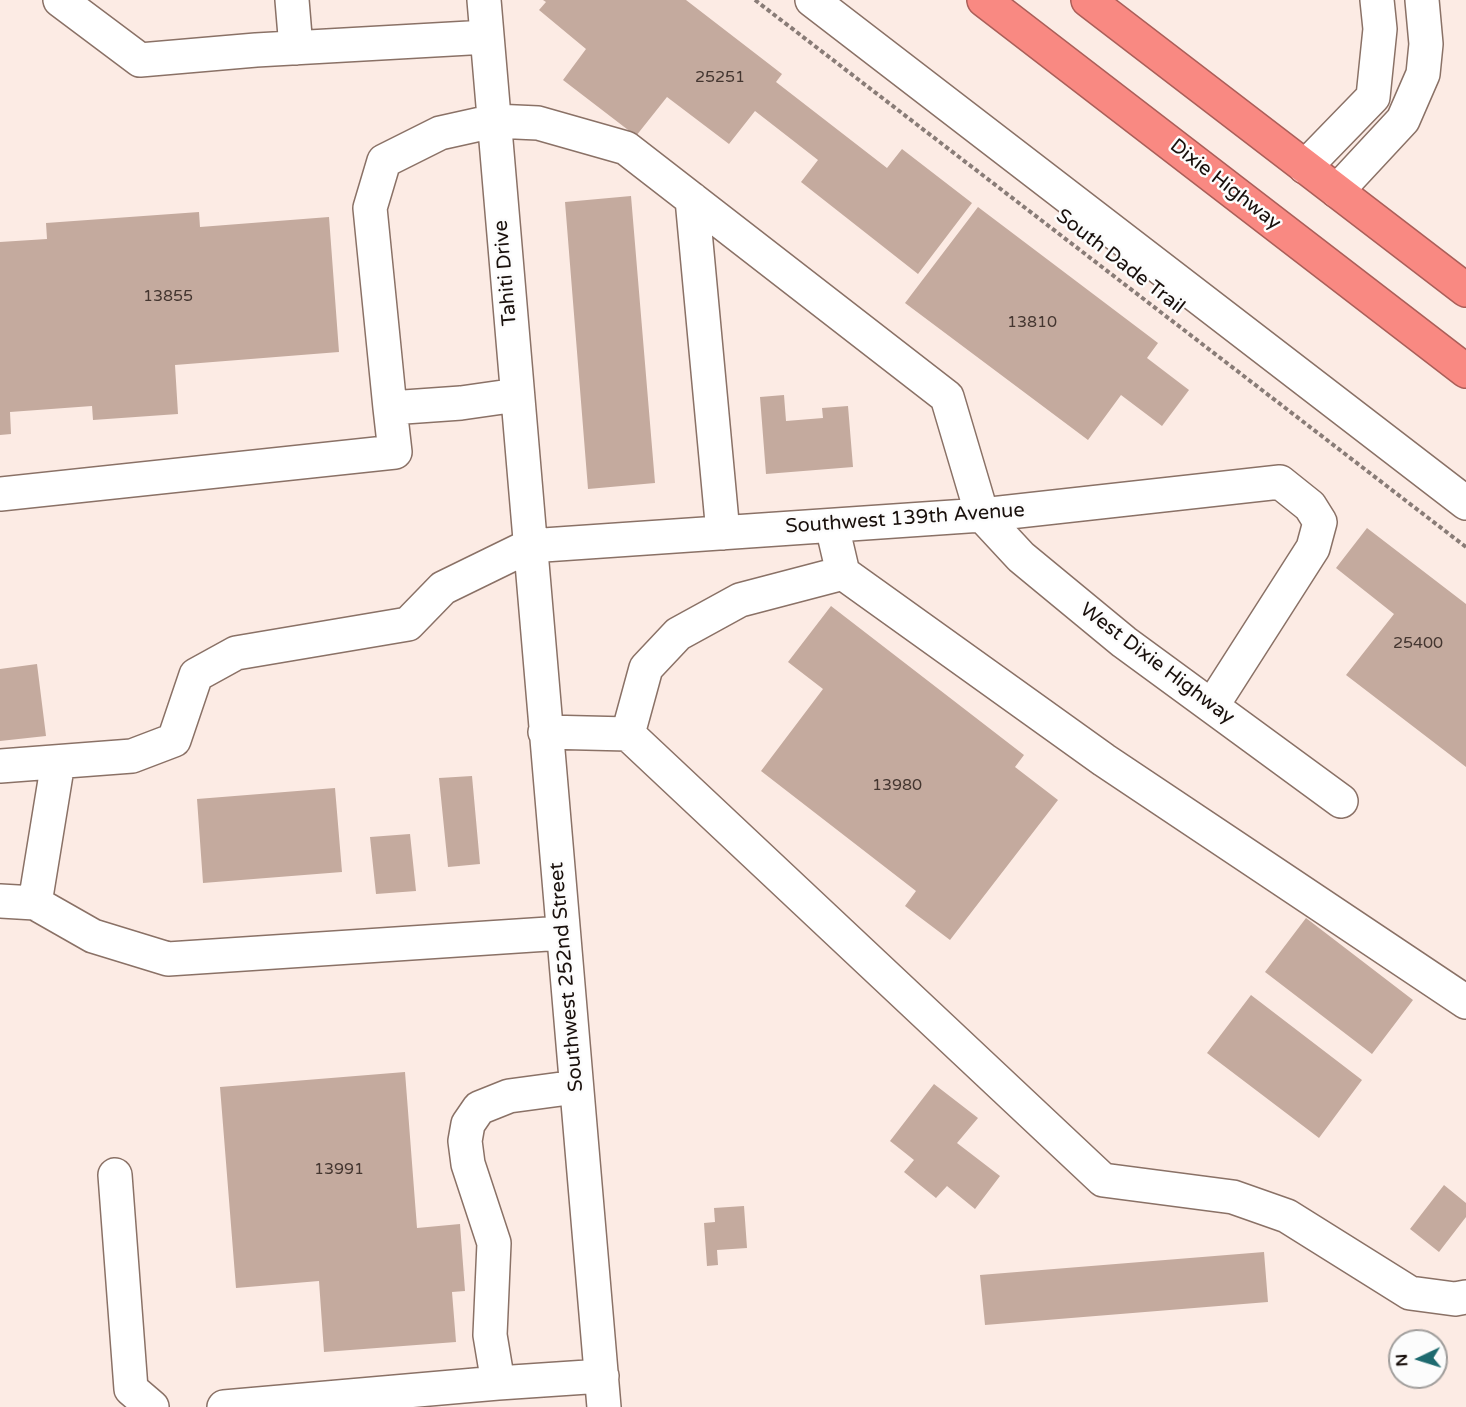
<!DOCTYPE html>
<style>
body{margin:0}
#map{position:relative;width:1466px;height:1407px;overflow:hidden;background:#fcebe4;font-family:"Varela Round",sans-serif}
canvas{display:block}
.north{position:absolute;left:1388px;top:1329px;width:60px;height:60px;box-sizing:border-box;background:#fcfcfc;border:2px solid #a19e9c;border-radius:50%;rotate:266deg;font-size:16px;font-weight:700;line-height:24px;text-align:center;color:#19100c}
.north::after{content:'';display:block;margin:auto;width:21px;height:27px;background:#1e6a6f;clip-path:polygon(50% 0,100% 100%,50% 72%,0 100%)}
</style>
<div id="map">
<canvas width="1466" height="1407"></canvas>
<div class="north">N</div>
</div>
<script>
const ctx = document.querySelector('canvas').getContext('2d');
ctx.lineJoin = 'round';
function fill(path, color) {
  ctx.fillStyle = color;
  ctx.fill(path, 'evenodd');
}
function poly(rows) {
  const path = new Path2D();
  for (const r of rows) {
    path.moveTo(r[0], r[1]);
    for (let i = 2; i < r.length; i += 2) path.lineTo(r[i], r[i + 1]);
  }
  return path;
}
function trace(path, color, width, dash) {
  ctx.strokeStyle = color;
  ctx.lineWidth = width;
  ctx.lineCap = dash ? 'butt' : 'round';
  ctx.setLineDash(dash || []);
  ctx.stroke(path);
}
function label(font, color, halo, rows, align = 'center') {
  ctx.font = font + ' "Varela Round",sans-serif';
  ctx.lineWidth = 5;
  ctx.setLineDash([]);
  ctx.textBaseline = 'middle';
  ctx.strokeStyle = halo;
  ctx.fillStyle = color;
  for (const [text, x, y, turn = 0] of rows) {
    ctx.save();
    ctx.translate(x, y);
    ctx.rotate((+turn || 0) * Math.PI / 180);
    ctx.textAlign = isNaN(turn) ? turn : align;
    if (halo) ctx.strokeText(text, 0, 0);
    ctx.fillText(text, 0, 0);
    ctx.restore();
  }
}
fill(poly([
 [543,0,686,0,782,74,776,82,887,168,902,149,972,203,918,274,801,182,818,160,755,111,729,144,667,97,636,136,563,80,586,49,539,10,546,2],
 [631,196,655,483,588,489,565,202],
 [978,207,1158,343,1147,358,1189,390,1162,426,1121,395,1088,440,905,303],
 [199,212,200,227,329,217,339,352,175,365,178,414,93,420,92,406,10,412,11,434,0,435,0,242,47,239,46,223],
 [784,395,786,421,823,418,822,408,848,406,853,467,766,474,760,397],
 [1367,528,1466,604,1466,767,1346,675,1394,614,1336,568],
 [831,606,1024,755,1015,767,1058,800,950,940,905,906,916,891,761,771,823,689,788,662],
 [37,664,46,736,0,741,0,669],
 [472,776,480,864,448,867,439,778],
 [335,788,342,872,203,883,197,799],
 [410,834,416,891,376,894,370,837],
 [1306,918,1413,1000,1372,1054,1265,972],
 [1251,995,1362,1080,1319,1138,1207,1053],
 [405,1072,417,1228,460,1224,465,1291,452,1292,456,1342,324,1352,319,1281,236,1288,220,1087],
 [934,1084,978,1118,957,1143,1000,1176,975,1209,947,1186,936,1198,904,1172,914,1160,890,1141],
 [1444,1185,1466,1203,1466,1217,1439,1252,1410,1229],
 [744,1206,747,1248,717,1250,718,1265,707,1266,704,1223,715,1222,714,1208],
 [1264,1252,1268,1302,985,1325,980,1275]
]), '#c4aa9e');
const minor = poly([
 [60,0,140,60,256,50,487,37],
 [292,0,296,48],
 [484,0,604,1407],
 [812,0,1466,503],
 [1305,167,1373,97,1380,29,1377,0],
 [1337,191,1403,120,1423,74,1426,44,1422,0],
 [692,199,723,533],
 [390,408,370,208,384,161,440,133,494,121,538,123,626,148,947,397,982,515,1021,557,1124,642,1341,801],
 [0,494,395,452,390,408,461,403,517,395],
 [832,526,843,573,1104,760,1466,1002],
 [545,732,628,734,1103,1180,1233,1197,1287,1216,1410,1293,1455,1299,1466,1297],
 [628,734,646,668,678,634,740,600,843,573],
 [0,766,132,756,174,740,196,675,236,653,408,624,443,588,529,546,982,515,1280,482,1310,506,1320,522,1313,548,1212,706],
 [0,901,35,903,93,936,168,959,563,933],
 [35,903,58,762],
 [115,1175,131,1389,152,1407],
 [498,1383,490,1335,494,1243,468,1164,465,1141,468,1124,479,1108,509,1096,576,1087],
 [224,1407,498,1383,602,1376]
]);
const highway = poly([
 [984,0,1466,371],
 [1088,0,1466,290]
]);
trace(minor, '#8a7166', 36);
trace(highway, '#ab5f59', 36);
trace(poly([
 [755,0,1466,547]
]), '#897c77', 4, [4.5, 3]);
trace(minor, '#fff', 33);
trace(highway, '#f98982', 33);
label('16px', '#443630', null, [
 ["25251",720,78],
 ["13855",168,297],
 ["13810",1032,323],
 ["25400",1418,644],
 ["13980",897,786],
 ["13991",339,1170]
]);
label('20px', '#19100c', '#fcfcfc', [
 ["Dixie Highway",1225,185,38],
 ["South Dade Trail",1120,262,38],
 ["Tahiti Drive",506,273,-95],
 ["Southwest 139th Avenue",905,519,-4],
 ["West Dixie Highway",1157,664,37],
 ["Southwest 252nd Street",567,977,-95]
]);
</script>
